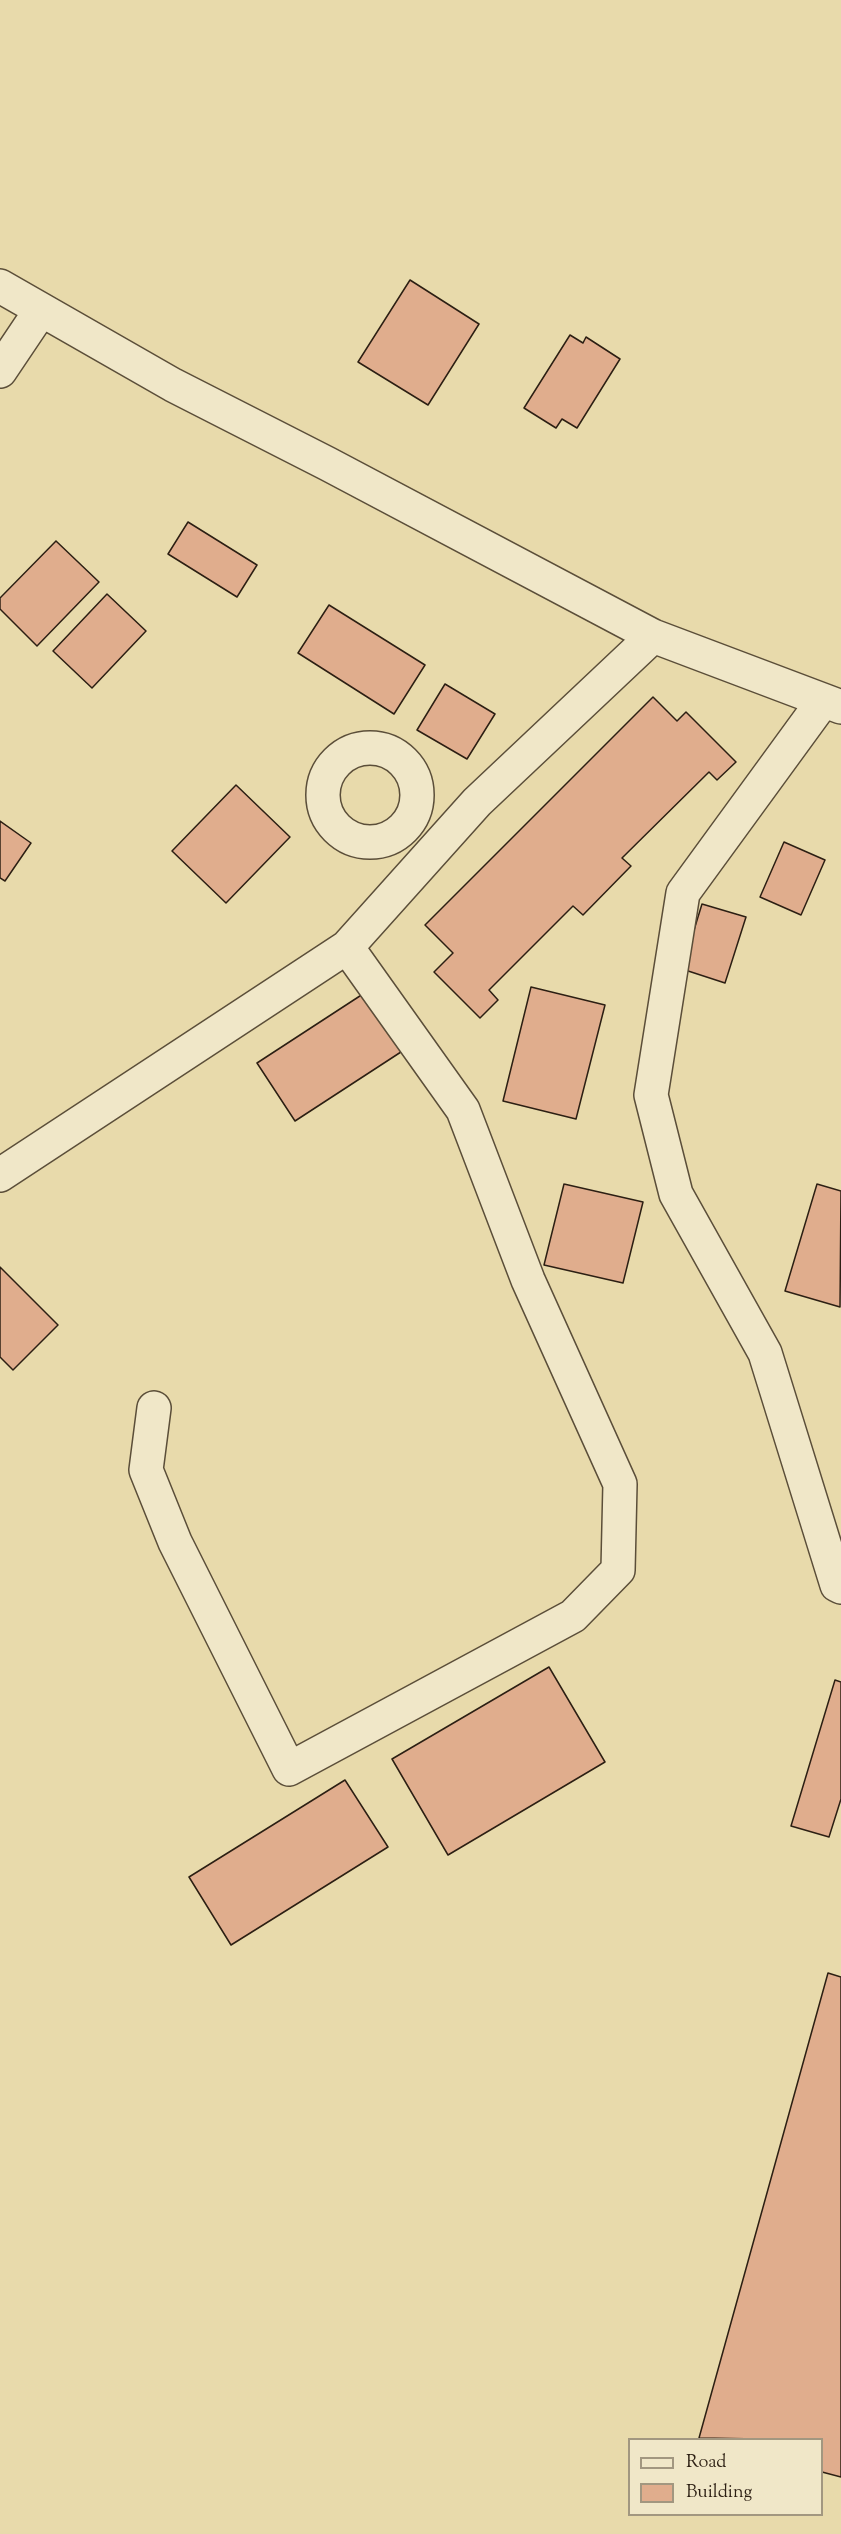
<!DOCTYPE html>
<style>
body{margin:0}
#map{position:relative;width:841px;height:2534px;overflow:hidden;background:#e8daab;font-family:"Sorts Mill Goudy",serif}
canvas{display:block}
.legend{position:absolute;left:628px;top:2438px;width:195px;height:78px;box-sizing:border-box;background:#f0e7c8;border:2px solid #a29780;margin:0;padding:8px 10px;list-style:none;font-size:18px;color:#2c1f13}
.legend li{display:flex;align-items:center;gap:12px;height:30px}
.legend b{width:30px;border:2px solid #a29780}
</style>
<div id="map">
<canvas width="841" height="2534"></canvas>
<ul class="legend">
<li><b style="height:8px;background:#f0e7c8"></b>Road</li>
<li><b style="height:16px;background:#e0ad8d"></b>Building</li>
</ul>
</div>
<script>
const ctx = document.querySelector('canvas').getContext('2d');
ctx.lineJoin = 'round';
function fill(path, color) {
  ctx.fillStyle = color;
  ctx.fill(path, 'evenodd');
}
function poly(rows) {
  const path = new Path2D();
  for (const r of rows) {
    if (r.length === 3) {
      path.moveTo(r[0] + r[2], r[1]);
      path.arc(r[0], r[1], r[2], 0, 2 * Math.PI);
      continue;
    }
    path.moveTo(r[0], r[1]);
    for (let i = 2; i < r.length; i += 2) path.lineTo(r[i], r[i + 1]);
  }
  return path;
}
function trace(path, color, width, dash) {
  ctx.strokeStyle = color;
  ctx.lineWidth = width;
  ctx.lineCap = dash ? 'butt' : 'round';
  ctx.setLineDash(dash || []);
  ctx.stroke(path);
}
const building = poly([
 [410,280,479,324,428,405,358,362,410,280],
 [570,335,583,343,586,337,620,359,577,428,562,419,556,428,524,408,570,335],
 [188,522,257,565,237,597,168,554,188,522],
 [56,541,99,582,37,646,0,609,0,598,56,541],
 [107,594,146,631,92,688,53,651,107,594],
 [329,605,425,665,394,714,298,653,329,605],
 [445,684,495,714,467,759,417,730,445,684],
 [653,697,677,721,686,712,736,762,717,780,709,772,622,858,631,866,583,915,573,906,489,990,498,1000,480,1018,434,972,453,953,425,925,653,697],
 [236,785,290,837,226,903,172,851,236,785],
 [0,821,31,843,5,881,0,878,0,821],
 [784,842,825,860,801,915,760,897,784,842],
 [702,904,746,917,725,983,682,969,702,904],
 [531,987,605,1005,576,1119,503,1101,531,987],
 [366,992,404,1050,295,1121,257,1063,366,992],
 [564,1184,643,1202,623,1283,544,1265,564,1184],
 [817,1184,841,1191,840,1307,785,1291,817,1184],
 [0,1267,58,1325,13,1370,0,1357,0,1267],
 [549,1667,605,1762,448,1855,392,1759,549,1667],
 [835,1680,841,1682,841,1799,829,1837,791,1826,835,1680],
 [345,1780,388,1847,231,1945,189,1877,345,1780],
 [828,1973,841,1977,841,2477,822,2472,822,2440,699,2438,828,1973]
]);
fill(building, '#e0ad8d');
trace(building, '#2c1f13', 1.5);
const minor = poly([
 [0,286,173,385,328,464,653,636,841,707],
 [0,371,41,310],
 [823,701,683,893,651,1095,676,1194,765,1353,837,1585,841,1587],
 [370,795,47],
 [0,1175,347,947,477,802,653,636],
 [154,1408,146,1470,175,1542,289,1769,573,1616,618,1570,620,1484,528,1280,463,1110,347,947]
]);
trace(minor, '#5b4e39', 36);
trace(minor, '#f0e7c8', 33);
</script>
